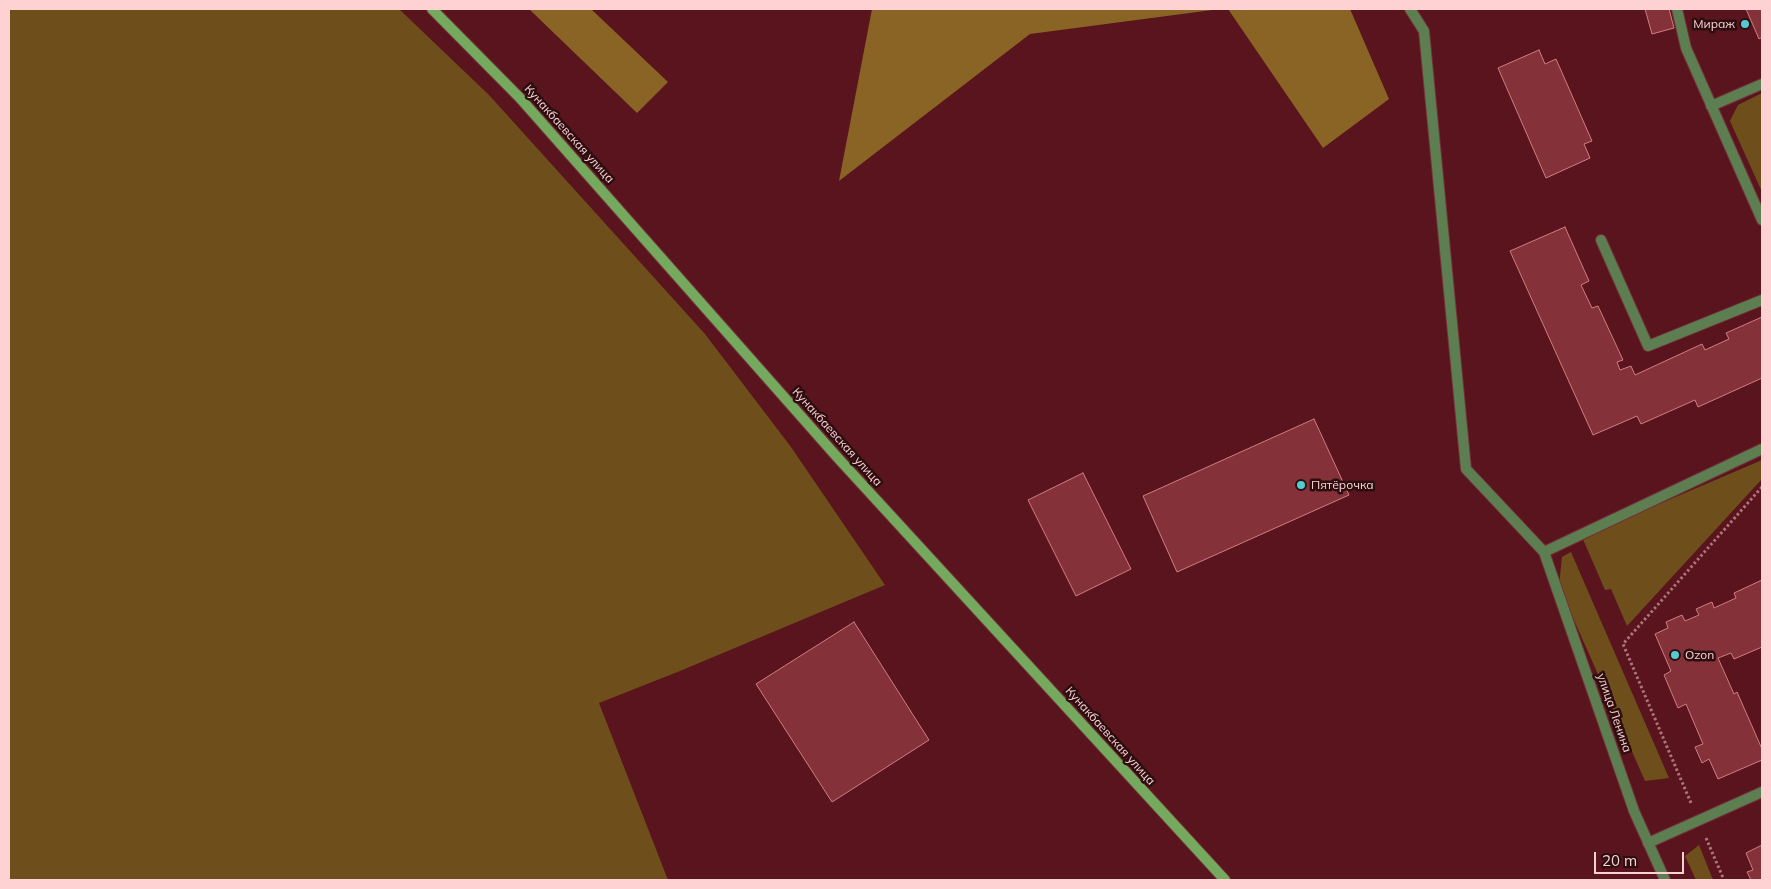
<!DOCTYPE html>
<meta charset="utf-8">
<style>
body{margin:0}
#map{position:relative;width:1771px;height:889px;overflow:hidden;background:#59141d;font-family:Mulish,sans-serif}
canvas{display:block}
.frame{position:absolute;inset:0;border:10px solid #fed2d3;pointer-events:none}
.scale{position:absolute;left:1594px;top:852px;width:90px;height:22px;box-sizing:border-box;border:2px solid #fed2d3;border-top:0;padding-left:6px;font-size:15px;line-height:18px;white-space:nowrap;color:#fed2d3;-webkit-text-stroke:4px #2c0e10;paint-order:stroke}
</style>
<div id="map">
<canvas width="1771" height="889"></canvas>
<div class="frame"></div>
<div class="scale">20 m</div>
</div>
<script>
const ctx = document.querySelector('canvas').getContext('2d');
ctx.lineJoin = 'round';
function fill(path, color) {
  ctx.fillStyle = color;
  ctx.fill(path, 'evenodd');
}
function poly(rows) {
  const path = new Path2D();
  for (const r of rows) {
    path.moveTo(r[0], r[1]);
    for (let i = 2; i < r.length; i += 2) path.lineTo(r[i], r[i + 1]);
  }
  return path;
}
function trace(path, color, width, dash) {
  ctx.strokeStyle = color;
  ctx.lineWidth = width;
  ctx.lineCap = dash ? 'butt' : 'round';
  ctx.setLineDash(dash || []);
  ctx.stroke(path);
}
function label(font, color, halo, rows, align = 'center') {
  ctx.font = font + ' Mulish,sans-serif';
  ctx.lineWidth = 5;
  ctx.setLineDash([]);
  ctx.textBaseline = 'middle';
  ctx.strokeStyle = halo;
  ctx.fillStyle = color;
  for (const [text, x, y, turn = 0] of rows) {
    ctx.save();
    ctx.translate(x, y);
    ctx.rotate((+turn || 0) * Math.PI / 180);
    ctx.textAlign = isNaN(turn) ? turn : align;
    if (halo) ctx.strokeText(text, 0, 0);
    ctx.fillText(text, 0, 0);
    ctx.restore();
  }
}
fill(poly([
 [9,9,399,9,489,95,705,334,791,447,885,585,680,671,599,703,668,880,9,880],
 [1762,93,1762,192,1730,121,1738,105],
 [1762,460,1762,479,1627,626,1611,589,1605,590,1582,537],
 [1571,552,1669,778,1645,781,1559,586,1562,557],
 [1699,845,1713,880,1696,880,1685,856]
]), '#6e4f1c');
fill(poly([
 [529,9,591,9,668,82,637,113],
 [872,9,1220,9,1030,34,839,181],
 [1228,9,1350,9,1389,99,1323,148]
]), '#896425');
const building = poly([
 [1645,9,1669,9,1674,28,1652,34,1645,9],
 [1746,9,1762,9,1762,37,1759,39,1746,9],
 [1539,50,1545,64,1556,59,1592,141,1584,144,1590,158,1546,178,1498,68,1539,50],
 [1565,227,1589,281,1581,285,1592,308,1598,306,1623,360,1617,362,1620,370,1631,366,1635,375,1702,344,1705,350,1729,339,1726,333,1762,317,1762,378,1698,407,1695,400,1641,424,1637,416,1593,435,1510,251,1565,227],
 [1314,419,1349,495,1177,572,1143,496,1314,419],
 [1083,473,1131,569,1076,596,1028,500,1083,473],
 [1762,580,1762,647,1734,659,1731,653,1718,658,1734,694,1737,692,1762,749,1762,760,1718,779,1709,759,1702,763,1695,747,1703,744,1686,704,1678,708,1664,675,1671,671,1655,634,1668,628,1666,622,1682,615,1685,621,1699,615,1696,609,1712,602,1714,608,1736,598,1734,593,1762,580],
 [854,622,929,740,832,802,756,684,854,622],
 [1762,845,1762,880,1751,880,1747,872,1753,870,1746,853,1762,845]
]);
fill(building, '#85313a');
trace(building, '#cf7e82', 1);
const service = poly([
 [1410,9,1424,31,1466,469,1544,552],
 [1677,9,1686,48,1762,220],
 [1711,106,1762,84],
 [1601,240,1648,346,1762,300],
 [1648,843,1762,792]
]);
const minor = poly([
 [1665,880,1634,811,1544,552,1762,449]
]);
const secondary = poly([
 [432,9,520,98,837,457,1225,880]
]);
trace(service, '#73323a', 12);
trace(minor, '#73323a', 12);
trace(secondary, '#73323a', 12);
trace(poly([
 [1691,803,1623,644,1762,487],
 [1706,838,1724,880]
]), '#ad7479', 3, [2.5, 2.5]);
trace(service, '#5d7e50', 10);
trace(minor, '#5d7e50', 10);
trace(secondary, '#74a95e', 10);
for (const [x, y, r, color] of [
 [1745,24,5,"#52cdcf"],
 [1301,485,5,"#52cdcf"],
 [1675,655,5,"#52cdcf"]
]) {
  const dot = new Path2D();
  dot.arc(x, y, r, 0, 2 * Math.PI);
  ctx.fillStyle = color;
  ctx.fill(dot);
  trace(dot, '#2c0e10', 2);
}
label('12px', '#fed2d3', '#2c0e10', [
 ["Мираж",1735,24,"right"],
 ["Пятёрочка",1311,485],
 ["Ozon",1685,655]
], 'left');
label('12px', '#fed2d3', '#2c0e10', [
 ["Кунакбаевская улица",569,134,48],
 ["Кунакбаевская улица",837,437,48],
 ["улица Ленина",1614,713,71],
 ["Кунакбаевская улица",1110,736,48]
]);
</script>
